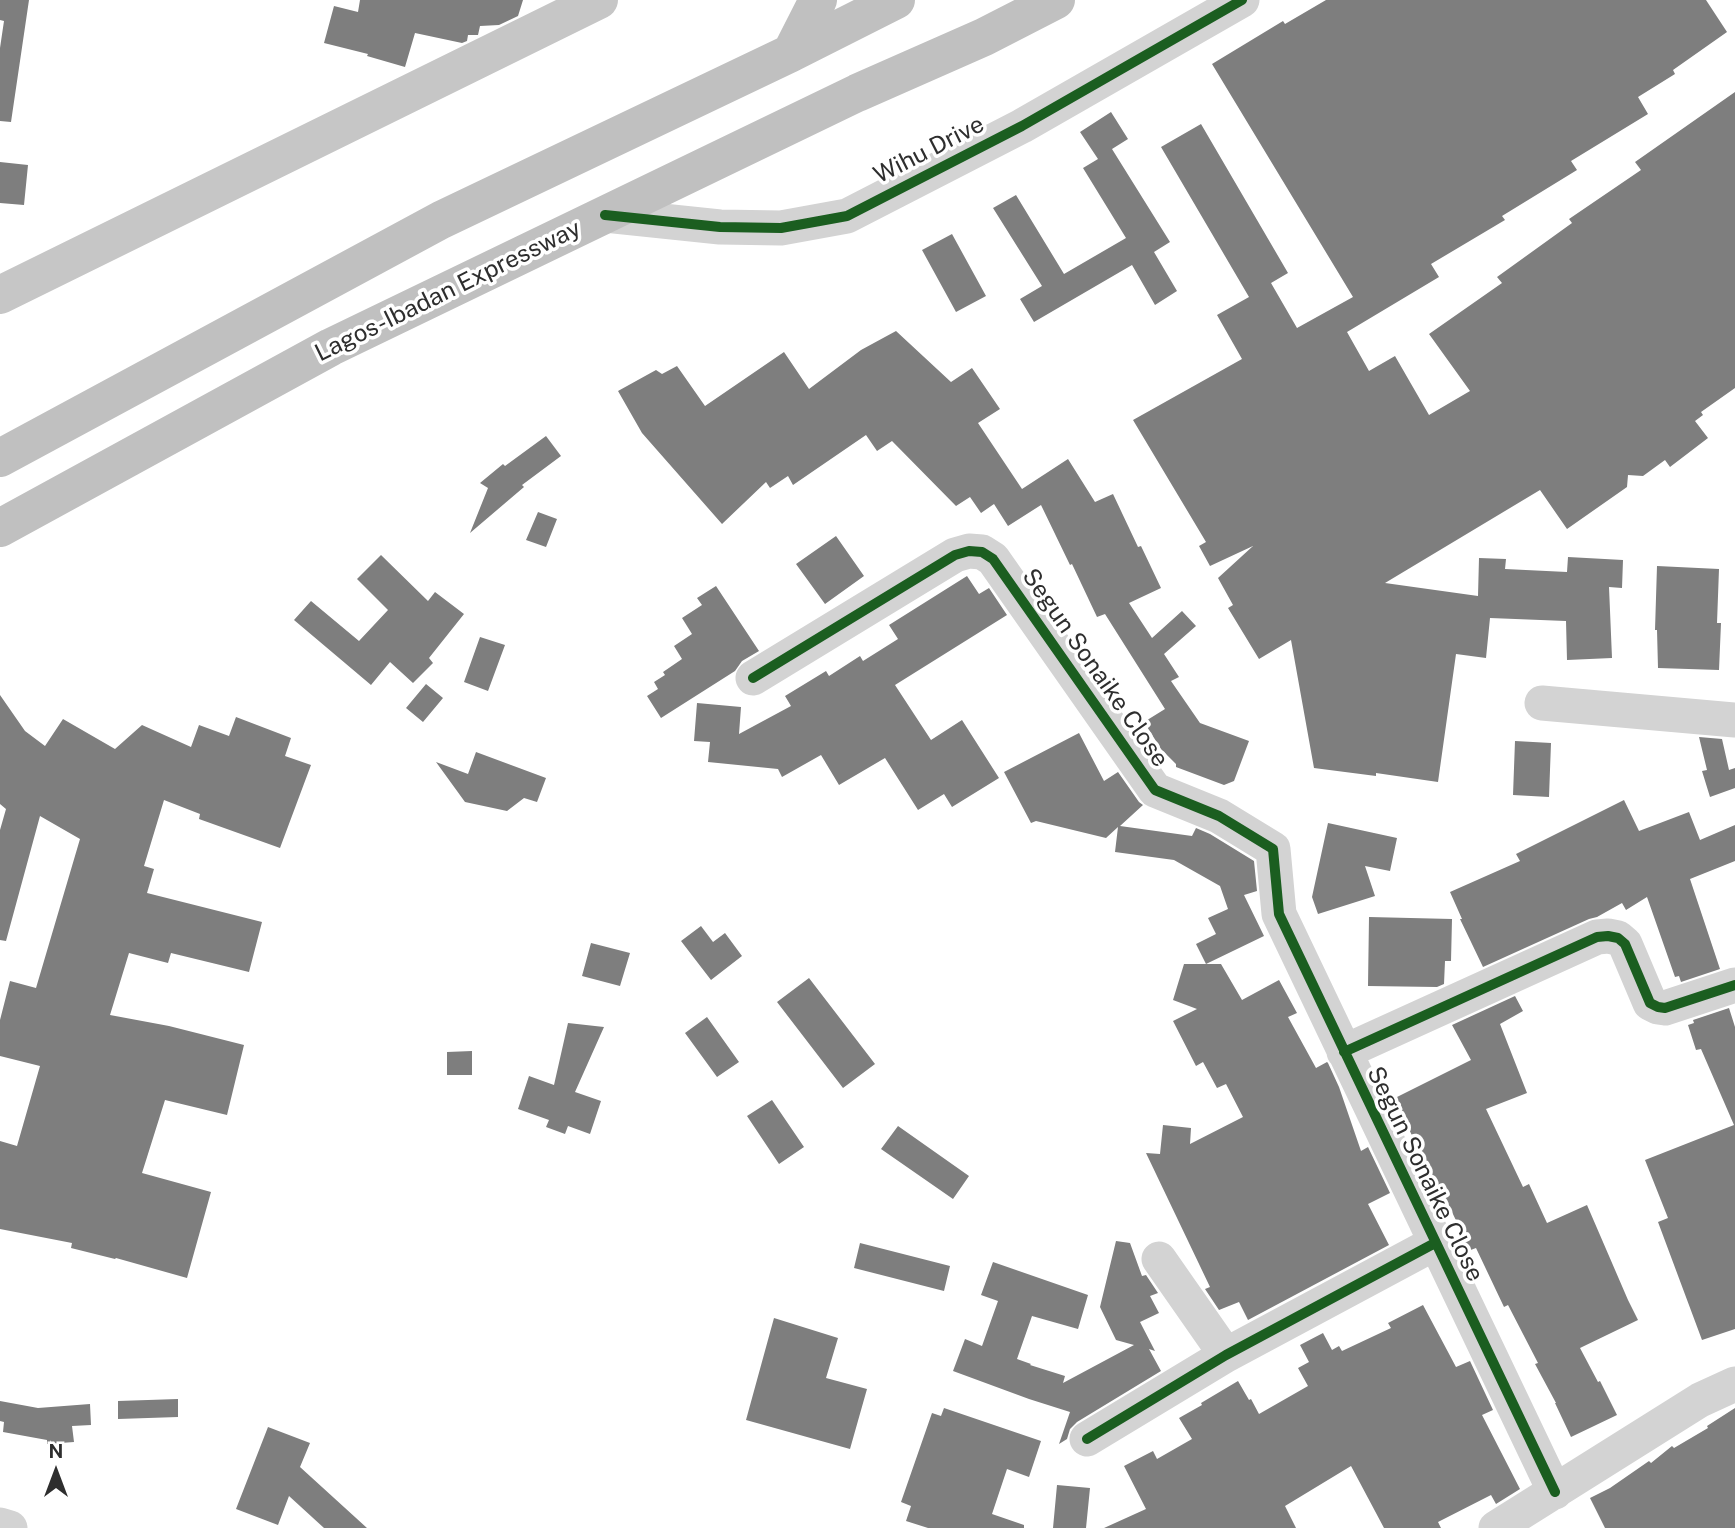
<!DOCTYPE html>
<style>
body{margin:0}
#map{position:relative;width:1735px;height:1528px;overflow:hidden;background:#fff;font-family:"Public Sans",sans-serif}
canvas{display:block}
.north{position:absolute;left:21px;top:1437px;width:70px;height:70px;-webkit-text-stroke:5px #fff;paint-order:stroke;rotate:0deg;font-size:19px;font-weight:700;line-height:28px;text-align:center;color:#2e2e2e}
.north::after{content:'';display:block;margin:auto;width:24px;height:32px;background:#2e2e2e;clip-path:polygon(50% 0,100% 100%,50% 72%,0 100%)}
</style>
<div id="map">
<canvas width="1735" height="1528"></canvas>
<div class="north">N</div>
</div>
<script>
const ctx = document.querySelector('canvas').getContext('2d');
ctx.lineJoin = 'round';
function fill(path, color) {
  ctx.fillStyle = color;
  ctx.fill(path, 'evenodd');
}
function poly(rows) {
  const path = new Path2D();
  for (const r of rows) {
    path.moveTo(r[0], r[1]);
    for (let i = 2; i < r.length; i += 2) path.lineTo(r[i], r[i + 1]);
  }
  return path;
}
function trace(path, color, width, dash) {
  ctx.strokeStyle = color;
  ctx.lineWidth = width;
  ctx.lineCap = dash ? 'butt' : 'round';
  ctx.setLineDash(dash || []);
  ctx.stroke(path);
}
function label(font, color, halo, rows, align = 'center') {
  ctx.font = font + ' "Public Sans",sans-serif';
  ctx.lineWidth = 7;
  ctx.setLineDash([]);
  ctx.textBaseline = 'middle';
  ctx.strokeStyle = halo;
  ctx.fillStyle = color;
  for (const [text, x, y, turn = 0] of rows) {
    ctx.save();
    ctx.translate(x, y);
    ctx.rotate((+turn || 0) * Math.PI / 180);
    ctx.textAlign = isNaN(turn) ? turn : align;
    if (halo) ctx.strokeText(text, 0, 0);
    ctx.fillText(text, 0, 0);
    ctx.restore();
  }
}
fill(poly([
 [0,0,29,0,11,122,0,121,0,48,4,21,0,20],
 [360,0,523,0,518,16,499,25,480,26,478,35,468,35,467,41,462,43,415,33,405,67,367,56,368,54,324,43,334,6,358,12],
 [1326,0,1706,0,1727,32,1673,70,1675,74,1638,97,1648,114,1571,161,1577,170,1502,216,1505,220,1431,264,1439,277,1347,332,1369,371,1395,356,1429,415,1470,391,1429,334,1502,283,1497,277,1572,223,1569,219,1641,170,1635,162,1735,92,1735,388,1701,412,1703,415,1695,421,1708,438,1670,467,1665,460,1643,476,1628,475,1627,487,1567,529,1540,490,1385,583,1478,596,1479,558,1506,559,1505,569,1567,572,1568,557,1623,560,1622,588,1609,587,1612,658,1567,660,1566,621,1490,618,1486,658,1456,654,1438,782,1376,773,1376,776,1314,768,1291,640,1259,659,1228,608,1233,605,1218,578,1253,546,1210,566,1199,546,1206,542,1133,420,1242,359,1217,315,1249,297,1161,147,1201,124,1288,273,1271,283,1297,328,1353,297,1212,64,1283,21,1285,24],
 [1111,112,1128,139,1112,149,1170,242,1154,252,1177,291,1155,305,1132,265,1034,322,1020,299,1042,286,993,208,1016,195,1064,274,1126,238,1083,168,1098,159,1080,132],
 [0,162,28,165,24,205,0,203],
 [952,234,986,296,956,312,922,250],
 [896,331,951,382,972,368,1000,409,978,423,1022,489,1068,459,1095,502,1113,494,1138,547,1141,546,1161,588,1129,603,1152,638,1182,611,1196,626,1164,654,1179,677,1171,681,1200,723,1249,741,1234,781,1224,785,1176,767,1176,764,1161,749,1144,722,1165,709,1105,614,1097,617,1072,564,1070,565,1041,505,1008,526,994,504,981,513,970,497,956,506,892,441,877,451,866,435,793,485,788,476,770,488,766,482,722,524,642,433,618,391,656,370,662,374,677,366,705,406,784,352,809,389,861,350],
 [546,436,561,456,522,485,524,487,470,533,488,488,480,483,503,464,505,466],
 [538,512,557,519,546,547,526,540],
 [836,536,864,576,825,604,796,564],
 [381,555,428,601,435,592,464,614,429,658,433,663,413,683,390,662,371,685,294,620,311,601,359,641,388,610,357,579],
 [1657,566,1719,569,1717,623,1721,623,1719,670,1658,668,1657,630,1655,630],
 [967,576,979,594,989,588,1007,615,895,685,931,740,962,720,999,778,952,807,944,794,918,810,885,758,839,785,821,755,782,777,778,769,708,762,710,742,694,741,697,703,741,707,739,734,791,706,785,696,826,671,829,676,860,656,863,661,898,639,889,625],
 [716,586,759,651,742,661,735,671,661,718,647,696,658,689,654,682,665,675,663,672,682,659,674,646,692,634,682,618,702,605,697,598],
 [480,637,505,645,488,691,464,682],
 [426,684,443,698,423,722,406,708],
 [0,695,25,731,45,746,63,719,115,749,142,725,191,747,199,725,229,736,236,717,291,738,285,756,311,765,280,848,199,819,200,814,164,800,144,866,154,869,147,893,262,922,249,972,171,953,168,963,129,953,110,1015,169,1026,244,1045,227,1115,165,1100,142,1173,211,1192,187,1278,116,1258,115,1259,71,1248,72,1243,0,1229,0,1141,17,1146,40,1066,0,1056,0,1020,10,981,36,988,80,839,40,816,6,941,0,940,0,830,6,809,0,804],
 [1079,733,1104,781,1118,772,1139,802,1143,805,1120,826,1192,836,1196,828,1210,834,1254,861,1257,891,1244,895,1264,936,1206,964,1196,944,1216,934,1208,918,1228,909,1220,886,1174,860,1115,852,1118,827,1106,838,1036,821,1031,823,1004,772],
 [1699,737,1722,739,1729,770,1735,768,1735,788,1710,797,1702,771,1707,770],
 [1515,741,1551,743,1549,797,1513,795],
 [476,752,546,778,537,802,524,798,507,811,465,802,436,762,468,774],
 [1624,800,1639,831,1689,812,1700,840,1735,825,1735,861,1690,879,1720,969,1681,982,1679,976,1675,977,1647,897,1626,910,1622,903,1597,917,1589,919,1483,967,1460,919,1462,919,1450,892,1520,861,1516,854],
 [1328,823,1397,838,1390,871,1365,866,1375,896,1318,914,1312,897],
 [1369,917,1452,919,1451,961,1445,961,1444,984,1437,987,1368,986],
 [701,926,713,942,725,933,742,956,711,980,681,941],
 [591,943,630,953,620,986,582,976],
 [1184,964,1221,964,1242,1000,1279,980,1297,1013,1288,1017,1316,1068,1327,1062,1328,1063,1339,1087,1361,1151,1368,1147,1390,1193,1368,1204,1389,1245,1248,1320,1239,1302,1219,1310,1205,1289,1210,1287,1146,1153,1160,1154,1163,1125,1191,1128,1190,1144,1243,1117,1226,1084,1217,1088,1203,1062,1196,1066,1173,1021,1197,1009,1173,1000],
 [809,978,875,1064,843,1088,777,1002],
 [1515,996,1523,1011,1500,1024,1527,1093,1486,1109,1523,1187,1529,1184,1547,1223,1587,1205,1628,1300,1638,1320,1580,1348,1598,1382,1600,1381,1617,1415,1571,1437,1555,1403,1556,1403,1535,1364,1538,1363,1508,1305,1504,1307,1476,1248,1468,1251,1460,1234,1462,1233,1441,1189,1437,1191,1395,1098,1471,1060,1452,1025],
 [1729,1008,1735,1027,1735,1329,1702,1340,1658,1222,1668,1218,1645,1160,1734,1125,1701,1049,1696,1050,1688,1025,1694,1023,1693,1020],
 [707,1017,739,1062,717,1077,685,1033],
 [568,1023,604,1027,575,1092,601,1101,590,1134,568,1126,565,1134,546,1127,549,1120,518,1109,529,1076,554,1085],
 [472,1051,472,1075,447,1075,447,1052],
 [772,1100,804,1147,779,1164,747,1116],
 [898,1126,969,1176,953,1199,881,1149],
 [1116,1241,1130,1243,1142,1276,1146,1275,1158,1293,1150,1296,1159,1313,1140,1322,1155,1351,1149,1349,1161,1371,1077,1422,1070,1429,1067,1439,1059,1444,1070,1412,1029,1399,953,1371,965,1339,982,1346,998,1301,981,1295,993,1262,1088,1295,1078,1329,1032,1316,1017,1359,1031,1364,1030,1365,1065,1376,1063,1383,1134,1345,1116,1340,1100,1307],
 [860,1243,950,1266,944,1291,854,1268],
 [1423,1305,1456,1367,1470,1361,1493,1410,1482,1415,1520,1489,1496,1504,1491,1495,1438,1522,1441,1528,1384,1528,1351,1466,1285,1506,1296,1528,1104,1528,1146,1509,1124,1466,1153,1451,1157,1459,1192,1439,1179,1418,1202,1405,1201,1403,1238,1381,1249,1400,1251,1399,1259,1414,1308,1386,1298,1368,1309,1362,1300,1345,1323,1333,1332,1350,1339,1346,1342,1351,1391,1328,1388,1323],
 [774,1318,838,1338,826,1378,867,1389,850,1449,746,1420],
 [178,1399,178,1417,118,1419,118,1401],
 [0,1401,38,1408,90,1404,91,1425,72,1426,74,1442,47,1444,47,1440,3,1432,4,1422,0,1421],
 [944,1408,1041,1441,1029,1477,1007,1469,992,1514,1024,1525,1024,1528,928,1528,906,1521,911,1506,901,1502,932,1413,941,1416],
 [1735,1408,1735,1528,1605,1528,1590,1498,1610,1488,1649,1461,1651,1463,1672,1446,1674,1448,1708,1428,1707,1426],
 [268,1427,310,1443,300,1467,367,1528,324,1528,289,1496,278,1525,236,1509],
 [1057,1485,1090,1488,1086,1528,1053,1528]
]), '#7e7e7e');
trace(poly([
 [605,215,720,227,781,228,847,216,1022,126,1242,0],
 [753,678,955,555,969,551,982,552,993,559,1155,790,1219,816,1273,849,1279,914,1555,1492],
 [1542,703,1735,720],
 [1344,1052,1597,937,1608,936,1618,938,1625,944,1650,1003,1658,1007,1665,1008,1735,985],
 [1159,1259,1226,1355],
 [1087,1439,1226,1355,1435,1243],
 [0,1525,10,1528],
 [1496,1528,1700,1400,1735,1384]
]), '#d3d3d3', 35);
trace(poly([
 [0,295,599,0]
]), '#c6c6c6', 38);
trace(poly([
 [791,53,818,0],
 [0,458,441,220,791,53,896,0],
 [0,528,331,347,857,93,984,37,1056,0]
]), '#c0c0c0', 38);
trace(poly([
 [605,215,720,227,781,228,847,216,1022,126,1242,0],
 [753,678,955,555,969,551,982,552,993,559,1155,790,1219,816,1273,849,1279,914,1555,1492],
 [1344,1052,1597,937,1608,936,1618,938,1625,944,1650,1003,1658,1007,1665,1008,1735,985],
 [1087,1439,1226,1355,1435,1243]
]), '#1b5e20', 10);
label('24px', '#2e2e2e', '#fff', [
 ["Wihu Drive",929,150,-27],
 ["Lagos-Ibadan Expressway",448,291,-26],
 ["Segun Sonaike Close",1095,668,55],
 ["Segun Sonaike Close",1425,1174,64]
]);
</script>
